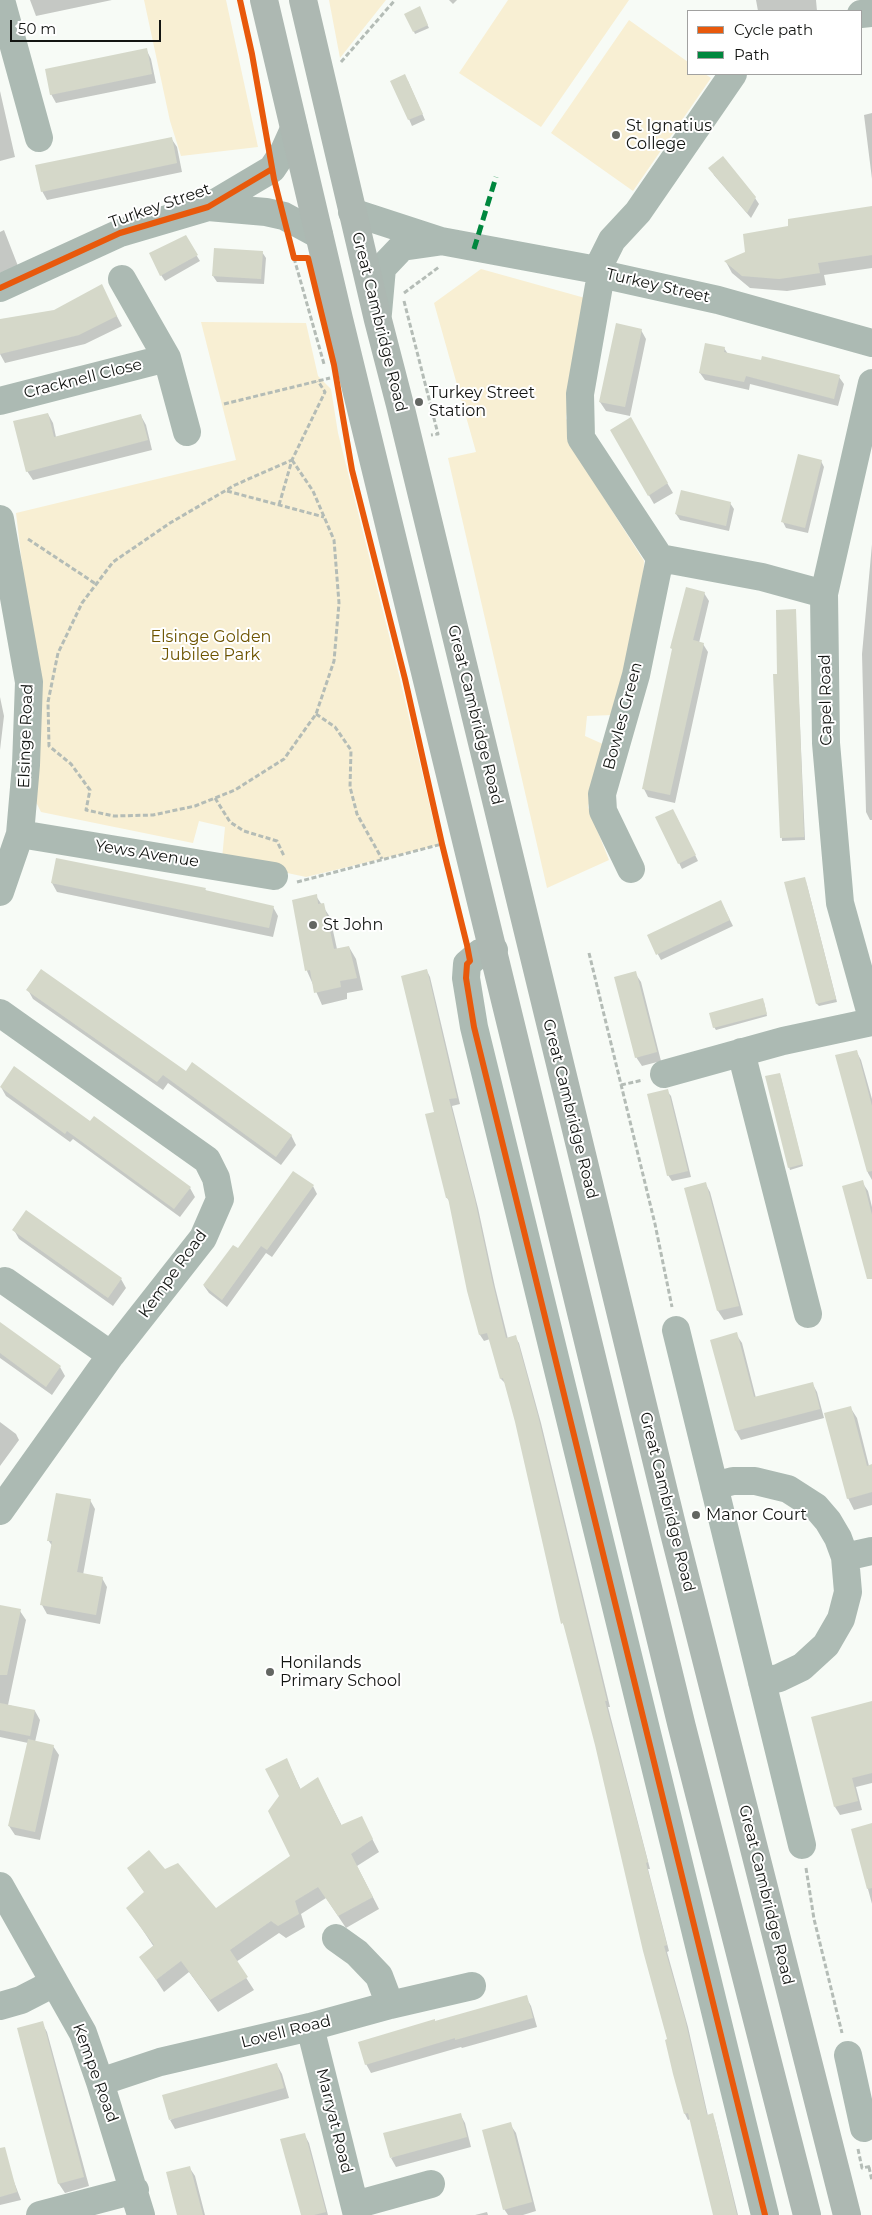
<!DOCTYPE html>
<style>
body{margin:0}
#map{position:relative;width:872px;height:2215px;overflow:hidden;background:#f7fbf6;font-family:Montserrat,sans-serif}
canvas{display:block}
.legend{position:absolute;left:687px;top:10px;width:175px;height:65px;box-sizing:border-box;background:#fff;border:1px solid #a1a1a0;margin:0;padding:6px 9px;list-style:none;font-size:15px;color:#131512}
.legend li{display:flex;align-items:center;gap:10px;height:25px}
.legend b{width:25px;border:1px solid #a1a1a0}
.scale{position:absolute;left:10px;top:20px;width:151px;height:22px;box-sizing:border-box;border:2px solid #131512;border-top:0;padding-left:6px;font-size:15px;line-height:18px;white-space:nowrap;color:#131512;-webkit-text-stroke:4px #fff;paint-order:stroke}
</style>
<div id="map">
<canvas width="872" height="2215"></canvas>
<ul class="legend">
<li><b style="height:6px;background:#e8590c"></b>Cycle path</li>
<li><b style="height:6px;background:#00873e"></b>Path</li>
</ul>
<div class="scale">50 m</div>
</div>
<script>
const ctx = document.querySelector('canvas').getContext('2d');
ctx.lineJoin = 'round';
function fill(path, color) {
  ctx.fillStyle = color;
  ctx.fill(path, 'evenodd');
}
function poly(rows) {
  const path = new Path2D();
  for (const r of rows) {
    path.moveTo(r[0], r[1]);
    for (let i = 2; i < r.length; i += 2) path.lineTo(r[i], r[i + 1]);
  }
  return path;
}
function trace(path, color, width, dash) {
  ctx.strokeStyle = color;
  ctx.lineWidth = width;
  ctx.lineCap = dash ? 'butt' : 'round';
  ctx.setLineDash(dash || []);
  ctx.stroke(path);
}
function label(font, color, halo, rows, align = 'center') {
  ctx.font = font + ' Montserrat,sans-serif';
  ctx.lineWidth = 4;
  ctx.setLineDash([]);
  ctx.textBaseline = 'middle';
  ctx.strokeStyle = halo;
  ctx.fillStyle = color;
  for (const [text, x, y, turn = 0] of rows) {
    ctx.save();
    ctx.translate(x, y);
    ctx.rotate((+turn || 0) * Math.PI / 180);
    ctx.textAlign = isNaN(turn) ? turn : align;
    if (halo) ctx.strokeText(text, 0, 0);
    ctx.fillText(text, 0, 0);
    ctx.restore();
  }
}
fill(poly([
 [144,0,226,0,258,147,181,156,170,121],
 [329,0,386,0,340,58],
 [508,0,629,0,541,127,459,73],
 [629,20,688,62,688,74,705,74,711,78,633,191,551,133],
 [481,269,585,298,566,418,590,476,644,561,642,595,613,715,587,716,585,736,605,745,588,807,609,860,547,888,448,458,476,452,434,303],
 [201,322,306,323,318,376,331,389,338,433,400,679,439,845,306,877,222,859,225,827,199,821,193,843,41,812,36,802,29,623,16,513,236,460]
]), '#f8efd3');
fill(poly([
 [30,0,112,0,36,16],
 [449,0,457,0,453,4],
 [756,0,816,0,817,11,758,11],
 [419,8,429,28,415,34,406,14],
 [146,49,151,59,156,83,56,103,51,94],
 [392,81,408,81,425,120,412,126],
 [0,91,15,157,0,161],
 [872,113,872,179,864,115],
 [171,138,177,147,182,172,47,200,42,191],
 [713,174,755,198,759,204,751,218],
 [872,207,872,268,824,275,826,285,787,291,750,288,732,273,726,262,747,252,790,227],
 [4,230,18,266,0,273,0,232],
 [185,237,200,261,165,281,161,275],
 [262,252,266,258,264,284,217,282,213,276],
 [106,295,122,326,85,344,5,363,0,354,0,321,55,311],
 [641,330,646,339,630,416,606,411,600,402],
 [724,348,728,354,839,377,844,384,838,406,750,384,749,390,705,380,700,373],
 [48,414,53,423,56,437,141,416,146,425,152,450,33,480,27,471],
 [630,419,673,493,654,504,611,430],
 [821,461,824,467,808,533,786,528,783,522],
 [730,503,734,509,729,531,680,520,676,514],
 [872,544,872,820,870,820,866,812,862,654],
 [704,593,709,601,699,643,703,644,708,652,675,803,648,797,644,789,673,651,672,648],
 [795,611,805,840,782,841,774,675,779,675],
 [0,697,4,716,0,750],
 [676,816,698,861,682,869,679,863],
 [806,881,837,1002,819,1006,817,1004],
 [52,883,205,889,207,892,273,907,278,916,273,937,57,892],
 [316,896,330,917,337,949,349,947,356,959,363,990,347,993,347,999,322,1005,307,971],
 [724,908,733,926,661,960,648,936],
 [427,971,430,977,460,1104,452,1106,478,1208,495,1287,508,1339,515,1337,519,1343,541,1423,610,1707,608,1707,650,1869,648,1869,669,1951,667,1952,688,2027,708,2116,712,2115,715,2121,738,2215,714,2215,691,2119,688,2120,685,2114,674,2074,668,2040,596,1745,566,1630,563,1623,517,1421,506,1384,501,1379,490,1339,484,1341,480,1335,450,1202,447,1198,436,1113],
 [635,973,641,982,661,1061,642,1066,636,1057],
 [28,990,186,1073,291,1135,296,1145,281,1165,168,1083,163,1090,33,999],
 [764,1002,767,1016,716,1030,714,1027],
 [856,1051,861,1060,872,1099,872,1180,868,1173,837,1056],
 [780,1074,803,1166,790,1170,789,1167],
 [1,1087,90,1123,190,1188,195,1197,180,1217,73,1139,70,1142,6,1096],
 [667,1091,671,1096,691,1177,672,1181,668,1175],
 [862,1182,868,1191,872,1207,872,1276],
 [705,1183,710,1192,743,1315,724,1320,718,1311,686,1188],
 [313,1186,317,1194,272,1257,266,1253,227,1307,209,1293,204,1286,238,1250],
 [14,1230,121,1279,126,1288,113,1306,19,1239],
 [0,1324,60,1367,65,1376,52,1395,0,1358],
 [736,1334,742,1343,756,1398,812,1383,817,1392,824,1418,741,1440,736,1431,712,1341],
 [850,1407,857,1418,869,1466,872,1466,872,1505,854,1510,848,1498],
 [0,1422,16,1434,19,1440,0,1466],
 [90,1500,95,1509,83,1575,102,1578,107,1587,100,1624,47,1614,42,1605,53,1547,48,1540],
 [0,1606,20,1611,26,1620,8,1705,35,1711,40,1720,35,1742,53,1746,59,1755,40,1840,15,1835,9,1826,28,1743,0,1737],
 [872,1703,872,1783,856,1787,862,1810,840,1815,835,1807],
 [287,1760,301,1790,318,1779,342,1826,361,1817,379,1852,357,1866,379,1909,346,1928,326,1898,301,1914,305,1927,286,1938,279,1933,236,1962,254,1990,218,2012,189,1972,164,1992,141,1957,154,1947,128,1908,145,1893,136,1880,165,1871,215,1910,291,1857,281,1796],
 [872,1828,872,1904,852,1830],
 [526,1997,531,2006,537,2027,462,2048,461,2047,371,2073,366,2064,435,2022],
 [42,2023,47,2032,89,2186,65,2193,59,2184],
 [277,2065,282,2074,289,2098,175,2129,170,2120],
 [460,2114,465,2123,471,2147,396,2167,391,2158],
 [510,2124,516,2133,536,2211,523,2215,508,2215,504,2209],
 [304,2134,309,2143,328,2215,302,2215],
 [189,2167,195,2176,205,2215,178,2215],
 [11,2174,21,2200,0,2205,0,2177],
 [487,2212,488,2215,475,2215]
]), '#0003');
fill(poly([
 [420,6,428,25,413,32,404,14],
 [147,48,152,74,50,95,45,69],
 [405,74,423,114,408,120,390,81],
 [172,137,177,163,41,192,35,165],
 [723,156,756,197,747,213,708,168],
 [872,206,872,255,818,263,820,273,779,279,742,276,724,261,745,252,743,234,788,226,788,219],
 [186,235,198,255,160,276,149,253],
 [214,248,263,251,261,279,212,276],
 [102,284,117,316,79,335,0,354,0,319,54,310],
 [616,323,642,329,625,407,599,402],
 [705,343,725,347,724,352,761,360,762,356,840,375,834,399,746,376,744,382,699,373],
 [48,413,54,437,141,414,148,440,26,472,13,421],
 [631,417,668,483,648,496,610,430],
 [798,454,822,460,805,528,781,522],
 [681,490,731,502,726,526,675,514],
 [686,587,705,592,693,640,704,643,670,795,642,789,672,649,670,648],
 [796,609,804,837,780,838,773,674,777,674,776,610],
 [673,809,696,855,678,864,655,817],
 [56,858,206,888,205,890,274,906,269,928,51,883],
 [805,877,836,999,816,1004,784,882],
 [317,894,318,904,324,903,334,949,349,946,357,978,340,981,341,987,314,993,310,970,305,971,292,900],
 [721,900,730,920,656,955,647,935],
 [41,969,186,1071,192,1062,292,1135,276,1157,163,1075,157,1082,26,990],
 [427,969,457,1098,449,1099,475,1200,492,1280,506,1338,516,1335,538,1416,607,1701,605,1701,648,1862,646,1863,667,1945,664,1946,685,2019,707,2115,713,2113,737,2215,713,2215,688,2113,684,2114,673,2074,665,2040,667,2039,643,1951,595,1745,563,1623,561,1624,515,1422,503,1378,500,1379,487,1333,479,1335,467,1291,448,1198,446,1198,425,1114,434,1112,401,976],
 [636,971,657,1052,635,1058,614,977],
 [763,998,767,1014,713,1028,709,1013],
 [857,1050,872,1106,872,1171,867,1172,835,1055],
 [14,1066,90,1121,94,1116,191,1187,174,1209,67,1131,65,1134,0,1087],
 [780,1073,803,1164,788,1168,765,1076],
 [668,1089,688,1171,667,1176,647,1094],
 [293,1171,314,1185,267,1250,261,1246,222,1300,203,1285,233,1245,238,1248],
 [863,1180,872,1215,872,1279,867,1279,842,1186],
 [706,1182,739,1306,717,1311,684,1188],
 [26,1210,122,1278,108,1298,12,1230],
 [0,1322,61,1366,46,1387,0,1353],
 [737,1332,754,1397,813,1382,820,1409,735,1431,710,1340],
 [851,1406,867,1466,872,1464,872,1492,847,1499,824,1413],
 [56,1493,91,1499,77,1572,103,1577,96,1615,40,1605,52,1541,47,1541],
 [0,1605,21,1609,7,1675,0,1675],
 [872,1701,872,1773,852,1778,858,1801,834,1807,811,1717],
 [0,1703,35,1710,30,1736,0,1730],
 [28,1739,54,1745,35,1832,8,1826],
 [287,1758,300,1789,318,1777,341,1825,362,1816,373,1839,351,1854,373,1897,338,1916,318,1887,295,1901,299,1914,278,1926,271,1921,230,1950,248,1977,210,2000,181,1961,156,1980,139,1957,154,1945,126,1908,144,1892,127,1868,149,1850,165,1869,178,1863,216,1908,290,1856,268,1811,279,1796,265,1769],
 [872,1823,872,1888,867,1889,851,1829],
 [527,1995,533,2018,455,2040,455,2038,365,2065,358,2042,435,2019,435,2021],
 [43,2021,84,2177,58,2184,17,2028],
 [277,2063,284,2088,169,2120,162,2095],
 [461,2113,467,2137,390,2158,383,2133],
 [511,2122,532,2202,503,2210,482,2130],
 [305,2133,326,2212,314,2215,301,2215,280,2139],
 [5,2147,17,2192,0,2197,0,2148],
 [190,2166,203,2215,177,2215,166,2172]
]), '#d5d8c9');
trace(poly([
 [341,62,395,0],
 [291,246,294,258,301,258],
 [294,258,324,364],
 [404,293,439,267],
 [404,301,438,434,431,435],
 [224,404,330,378],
 [292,460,313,491,334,540,339,603,334,661,316,714,284,759,235,790,195,806,153,815,114,816,86,810,90,790,71,764,49,746,48,702,58,653,82,603,113,562,170,523,235,485,292,460],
 [227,491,324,517],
 [279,505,292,460,325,392,318,381],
 [28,539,96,584],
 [316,714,335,727,351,750,350,787,357,814,382,859],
 [215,798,230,822,244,831,277,841,284,856],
 [297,882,442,844],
 [589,953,655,1224,672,1307],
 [621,1085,643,1080],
 [806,1868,814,1919,842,2033],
 [858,2149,862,2168,872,2166],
 [869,2167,872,2181]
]), '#b4bcb6', 3, [5, 2.5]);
trace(poly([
 [1,0,39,138],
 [861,14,872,13],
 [208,207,266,212,284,216,319,235],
 [352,212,441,241,597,270,601,274,718,300,872,343],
 [597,270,612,240,638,212,733,74],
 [601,274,580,394,581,438,660,558,762,577,824,594],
 [122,279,167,358,187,432],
 [0,288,120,233,208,207,272,169,284,151,294,129],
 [378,313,382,268,402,247,437,242],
 [872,383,824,594,826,743,840,903,872,1018],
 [0,401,167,358],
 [0,519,29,682,26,765,20,834,0,892],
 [20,834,274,876],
 [631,869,603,811,602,794,636,675,660,558],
 [494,950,480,953,467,964,466,978,474,1027,765,2215],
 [0,1013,207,1160,216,1178,220,1199,203,1238,111,1355,0,1511],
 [741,1052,808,1314],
 [664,1074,783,1041,872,1022],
 [5,1281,111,1355],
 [676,1330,802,1845],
 [714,1486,733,1481,755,1481,788,1489,816,1507,828,1521,838,1538,845,1557,848,1592,841,1619,826,1645,802,1667,779,1678,762,1682],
 [845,1557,872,1551],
 [0,1886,83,2033,100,2082,141,2215],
 [336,1938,357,1953,379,1976,390,2005],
 [0,2006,21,2000,54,1983],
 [310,2027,357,2215],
 [848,2055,864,2128],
 [100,2082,160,2062,310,2027,390,2005,472,1986],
 [355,2205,431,2184],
 [40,2215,135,2190]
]), '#acbab3', 28);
trace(poly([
 [264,0,339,319,682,1727,807,2215],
 [303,0,378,320,400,405,673,1529,847,2215]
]), '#adb8b2', 28);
trace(poly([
 [474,249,496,177]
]), '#00873e', 5, [10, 5]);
trace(poly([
 [240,0,252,54,274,179,294,258,308,258,334,365,352,470,405,679,442,844,467,945,470,961,467,964,466,978,474,1027,765,2215],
 [0,288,120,233,208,207,272,169]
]), '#e8590c', 6);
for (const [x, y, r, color] of [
 [616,135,5,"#636662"],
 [419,402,5,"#636662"],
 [313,925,5,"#636662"],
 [696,1515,5,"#636662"],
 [270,1672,5,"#636662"]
]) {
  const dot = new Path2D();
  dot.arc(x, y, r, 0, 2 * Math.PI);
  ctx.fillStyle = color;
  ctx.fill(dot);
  trace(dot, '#fff', 2);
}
label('16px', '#131512', '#fff', [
 ["St Ignatius",626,126],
 ["College",626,144],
 ["Turkey Street",429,393],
 ["Station",429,411],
 ["St John",323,925],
 ["Manor Court",706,1515],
 ["Honilands",280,1663],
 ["Primary School",280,1681]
], 'left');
label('16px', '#131512', '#fff', [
 ["Turkey Street",160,206,-19],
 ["Turkey Street",658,286,13],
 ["Great Cambridge Road",379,322,76],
 ["Cracknell Close",83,379,-14],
 ["Capel Road",826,700,-91],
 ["Great Cambridge Road",475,715,76],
 ["Bowles Green",623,716,-75],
 ["Elsinge Road",26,736,-88],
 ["Yews Avenue",147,854,9],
 ["Great Cambridge Road",570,1109,76],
 ["Kempe Road",173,1274,-54],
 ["Great Cambridge Road",667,1502,76],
 ["Great Cambridge Road",766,1895,76],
 ["Lovell Road",286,2032,-14],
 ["Kempe Road",95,2073,70],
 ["Marryat Road",334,2121,76]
]);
label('16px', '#6d5400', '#fff', [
 ["Elsinge Golden",211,637],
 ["Jubilee Park",211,655]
]);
</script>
